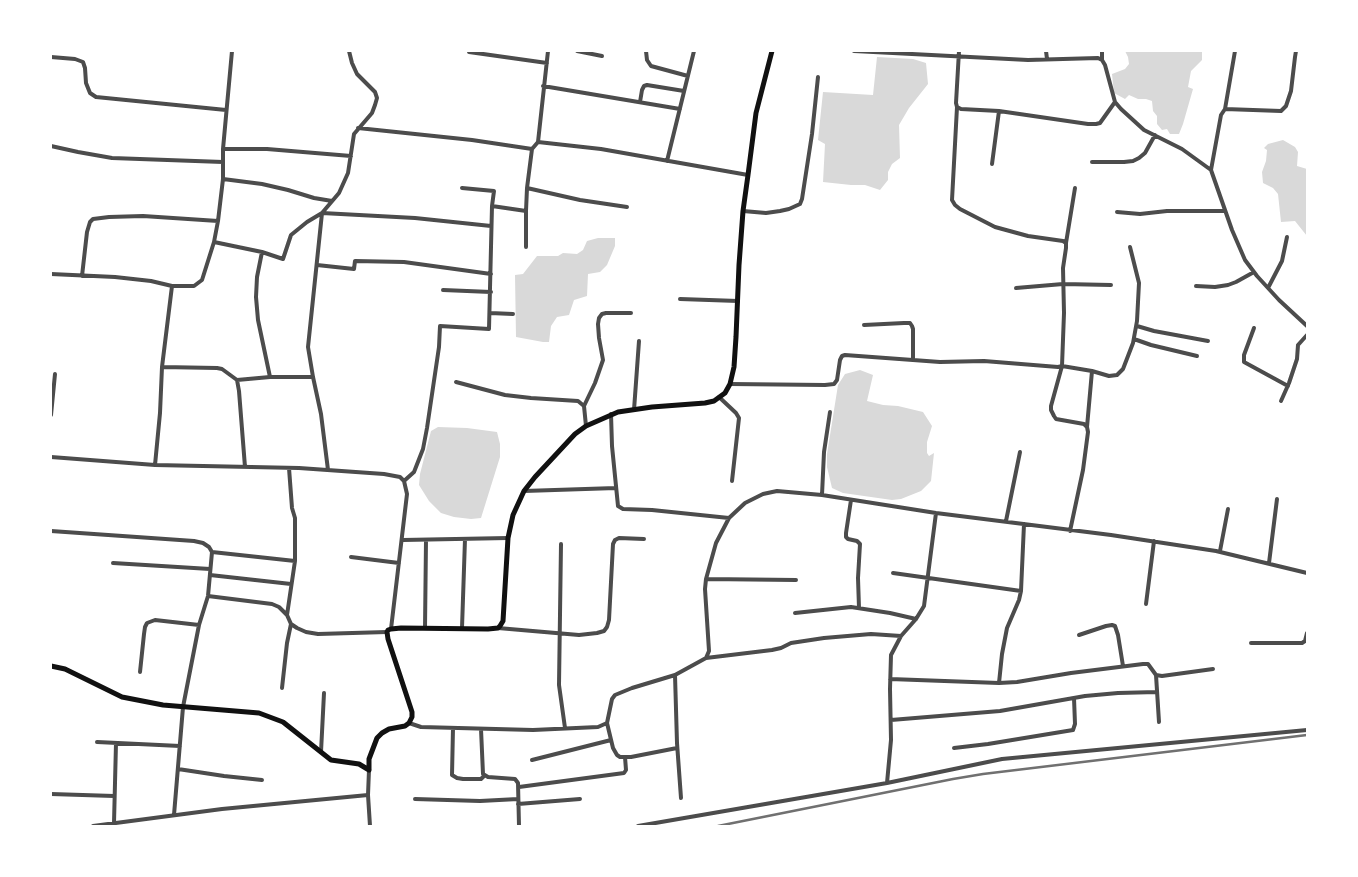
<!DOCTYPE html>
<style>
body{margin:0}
#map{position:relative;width:1358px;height:877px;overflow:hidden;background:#fff;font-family:Karla,sans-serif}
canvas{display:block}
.frame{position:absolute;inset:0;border:52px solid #fff;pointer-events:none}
</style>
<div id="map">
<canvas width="1358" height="877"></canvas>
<div class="frame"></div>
</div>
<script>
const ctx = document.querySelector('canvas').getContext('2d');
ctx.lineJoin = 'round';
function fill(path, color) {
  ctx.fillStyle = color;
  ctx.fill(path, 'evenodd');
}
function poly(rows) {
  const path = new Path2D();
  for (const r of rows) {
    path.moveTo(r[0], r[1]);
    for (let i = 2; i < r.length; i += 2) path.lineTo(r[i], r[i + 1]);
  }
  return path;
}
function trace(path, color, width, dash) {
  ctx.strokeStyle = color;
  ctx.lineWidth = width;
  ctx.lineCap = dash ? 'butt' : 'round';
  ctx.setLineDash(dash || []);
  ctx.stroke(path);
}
fill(poly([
 [1125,51,1202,51,1202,60,1191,71,1188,87,1193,89,1183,124,1179,134,1170,134,1167,129,1162,130,1157,124,1157,116,1153,111,1152,101,1146,99,1138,99,1129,95,1125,99,1114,93,1112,74,1125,69,1129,64,1128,57],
 [877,57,913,59,926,63,928,84,909,108,899,125,900,158,892,164,888,172,888,180,880,190,865,185,851,185,823,182,825,144,818,140,823,92,873,95],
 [1283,140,1295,147,1298,152,1297,166,1307,169,1307,236,1295,221,1281,222,1278,194,1273,188,1263,183,1262,172,1266,161,1267,150,1264,148,1268,144],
 [598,238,615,238,615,246,607,265,600,272,588,274,587,296,574,300,569,315,557,317,551,326,549,342,543,342,516,337,515,275,523,274,537,256,558,256,563,253,577,254,583,250,587,241],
 [860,370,873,375,867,401,883,405,898,406,923,412,932,426,927,442,927,453,929,456,934,453,931,481,921,491,901,499,892,500,843,493,832,488,827,467,827,454,838,385,845,374],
 [438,427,467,428,497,432,500,444,500,457,481,518,471,519,454,517,441,513,429,501,419,485,420,474,431,431]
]), '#d9d9d9');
trace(poly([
 [577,51,602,56],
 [646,51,647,60,651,66,688,76],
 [854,51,1028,60,1098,58,1102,60,1105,65,1115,102,1121,109,1144,130,1182,149,1211,170,1232,230,1245,260,1257,276,1279,300,1307,326],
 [959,51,956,103,957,107,961,109,999,111,1088,124,1096,124,1100,123,1115,102],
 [1046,51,1047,59],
 [1102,51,1102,60],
 [469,52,547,63],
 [51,57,75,59,83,62,85,68,86,83,90,93,96,97,226,110],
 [543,86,680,109],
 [640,102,642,90,644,86,647,85,684,91],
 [1225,109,1235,51],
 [358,128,472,140,532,149],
 [538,142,601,149,748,175],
 [51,146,78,152,112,158,223,162],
 [223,149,267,149,351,156],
 [667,161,694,51],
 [1092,162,1124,162,1133,161,1139,158,1145,153,1155,135],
 [992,164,999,111],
 [1211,170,1221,115,1225,109,1281,111,1286,106,1291,91,1295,57,1296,51],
 [223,179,262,184,288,190,314,198,332,201],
 [462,188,494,191,492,206],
 [527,188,580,200,627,207],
 [526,211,526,247],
 [743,211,766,213,780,211,789,209,800,204,802,199,812,134,818,77],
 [1117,212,1140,214,1167,211,1225,211],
 [214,242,262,252,283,259,291,235,307,222,322,213,339,193,348,173,354,134,372,113,375,105,377,98,375,92,357,74,352,63,349,51],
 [1066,243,1075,188],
 [262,252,257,277,256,297,258,320,270,377],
 [317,265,354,269,355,261,404,262,491,274],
 [51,274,115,277,151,281,172,286,194,286,202,280,214,242,218,221,223,179,223,149,232,51],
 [82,276,87,232,90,222,93,219,109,217,143,216,218,221],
 [1196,286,1215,287,1228,285,1236,282,1254,272],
 [1016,288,1063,284,1111,285],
 [1268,288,1282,261,1287,237],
 [443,290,491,292],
 [680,299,738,301],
 [490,313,513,314],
 [864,325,904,323,910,323,912,326,913,329,913,360],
 [1137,326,1154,331,1208,341],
 [1254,328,1244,355,1244,362,1288,386],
 [1134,339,1151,345,1197,356],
 [162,367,217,368,222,369,237,380,239,391,245,467],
 [237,380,270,377,313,377],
 [456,382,505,395,531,398,578,401,584,406,586,426],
 [730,384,825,385,834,384,837,380,840,360,842,356,845,355,940,362,984,361,1058,367,1062,366,1064,313,1063,268,1066,248,1066,243,1063,241,1028,236,995,227,960,209,955,205,952,200,957,107],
 [719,397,736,413,739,418,732,481],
 [1281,401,1289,383,1297,359,1298,345,1307,335],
 [584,406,595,383,603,360,599,338,598,324,599,318,602,314,606,313,631,313],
 [634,410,639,341],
 [611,414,612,446,618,506,623,509,652,510,729,518],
 [51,415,55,374],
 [1087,427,1092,371],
 [51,457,155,465,299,468,384,474,400,477,404,481,407,494,391,629],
 [155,465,160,413,162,367,172,286],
 [328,470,321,414,313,377,308,347,322,213,415,218,491,226],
 [404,481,414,472,423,449,427,428,439,347,440,326,489,329,492,206,526,211,527,188,532,149,538,142,548,51],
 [524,491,616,488],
 [822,495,824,452,830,412],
 [851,500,846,533,846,537,848,539,857,541,860,544,858,578,859,608],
 [1006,521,1020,452],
 [51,531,194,541,203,543,209,547,212,552,208,596,199,625,183,707,174,815],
 [1070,531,1083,470,1088,432,1087,427,1084,424,1056,419,1054,416,1051,410,1051,406,1062,366,1092,371,1109,376,1117,375,1123,369,1133,343,1137,321,1139,283,1130,247],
 [403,540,508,538],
 [561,544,559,685,565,728],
 [1220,551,1228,509],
 [212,552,295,561],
 [351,557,399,563],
 [113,563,210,569],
 [1269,563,1277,499],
 [893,573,1021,591],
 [210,575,291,584],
 [706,579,796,580],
 [208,596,272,604,279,607,287,615,291,624,297,628,306,632,318,634,387,632],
 [1146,604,1154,541],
 [795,613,851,607,890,613,916,619],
 [287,615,295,561,295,518,292,508,289,468],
 [425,628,426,540],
 [462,628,465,539],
 [498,628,579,635,597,633,604,631,607,627,609,620,613,544,615,540,619,538,644,539],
 [1079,635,1106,626,1112,625,1115,626,1118,635,1123,666],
 [1251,643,1302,643,1305,641,1307,633],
 [706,658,772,650,781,648,791,643,824,638,871,634,901,636],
 [140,672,144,634,145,627,147,623,155,620,199,625],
 [675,675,677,743,681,798],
 [1156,675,1159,722],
 [890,679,999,683,1017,682,1071,673,1143,664,1148,664,1156,675,1162,676,1213,669],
 [999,683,1002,654,1007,628,1019,600,1021,591,1024,524],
 [282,688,287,643,291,624],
 [891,720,1000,711,1085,696,1118,693,1157,692],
 [409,723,421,727,533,730,598,727,607,723,612,699,615,695,632,688,675,675,706,658,709,651,705,589,706,579,716,543,729,518,745,503,763,494,777,491,822,495,936,513,1111,535,1216,551,1307,573],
 [607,723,613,748,617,755,620,757,631,757,677,748],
 [453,728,452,775,457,778,463,779,481,779,484,776],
 [481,729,483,774,488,777,515,779,518,783,519,826],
 [97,742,180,746],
 [954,748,988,744,1073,730,1075,724,1074,698],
 [321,752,324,693],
 [532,760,611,740],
 [178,769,224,776,262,780],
 [369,770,368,795,370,826],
 [887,783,891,740,890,689,891,655,901,636,916,619,924,606,936,513],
 [519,787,624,773,626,770,625,757],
 [51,794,114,796],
 [415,799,480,801,518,799],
 [518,804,580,799],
 [114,823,116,743],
 [93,826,222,809,368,795],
 [638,826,887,783,1002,759,1307,730]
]), '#4c4c4c', 4);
trace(poly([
 [51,666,65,669,122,697,163,705,259,713,283,722,331,760,359,764,369,770],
 [369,770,369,759,377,738,382,733,389,729,405,726,409,723,412,717,412,712,388,639,387,632,388,630,391,629,401,628,488,629,498,628,500,626,503,621,508,538,513,515,524,491,535,477,575,434,586,426,618,412,652,407,705,403,714,401,725,393,730,384,734,367,736,337,739,265,743,211,748,175,756,113,772,51]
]), '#111', 5);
trace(poly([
 [718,826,953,779,983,774,1307,735]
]), '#707070', 2.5);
</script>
